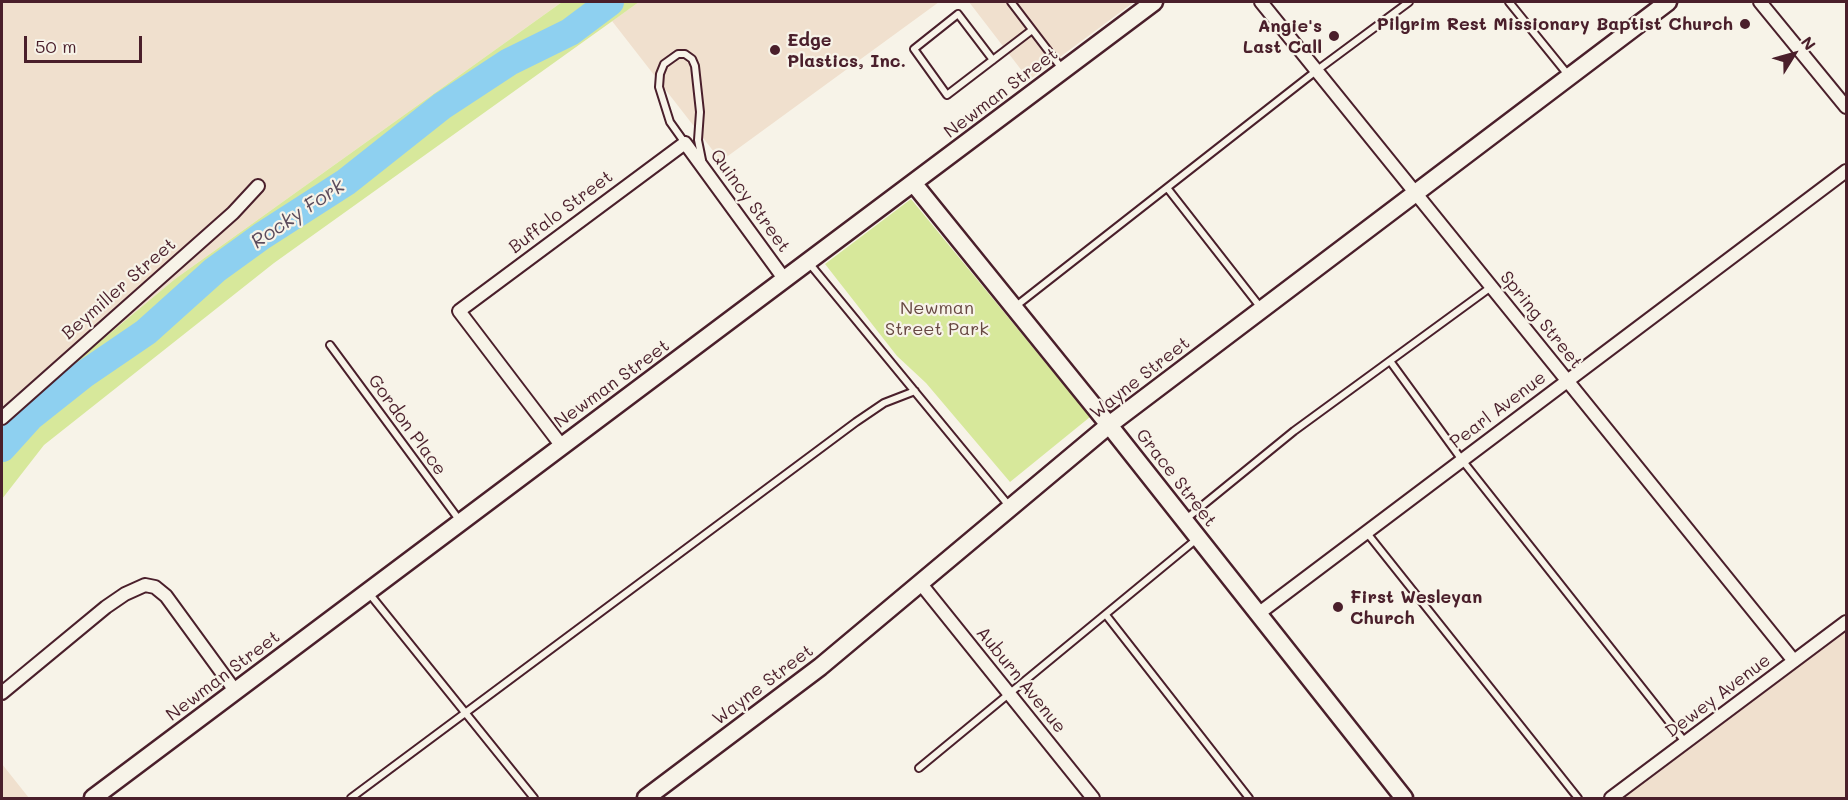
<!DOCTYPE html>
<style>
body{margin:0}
#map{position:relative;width:1848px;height:800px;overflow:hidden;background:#f7f3e8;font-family:Mali,sans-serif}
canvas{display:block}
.frame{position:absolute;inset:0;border:3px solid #4a1f2b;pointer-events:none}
.north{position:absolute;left:1764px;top:24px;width:60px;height:60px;-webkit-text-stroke:4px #f7f3e8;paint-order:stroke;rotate:53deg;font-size:16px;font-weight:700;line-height:24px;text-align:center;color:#4a1f2b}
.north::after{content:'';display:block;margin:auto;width:21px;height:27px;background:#4a1f2b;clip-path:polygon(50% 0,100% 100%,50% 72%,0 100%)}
.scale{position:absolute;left:24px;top:36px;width:118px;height:27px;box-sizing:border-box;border:3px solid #4a1f2b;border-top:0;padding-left:8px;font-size:18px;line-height:21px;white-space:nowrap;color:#4a1f2b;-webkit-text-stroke:4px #f7f3e8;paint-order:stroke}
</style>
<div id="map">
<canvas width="1848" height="800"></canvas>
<div class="frame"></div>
<div class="north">N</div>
<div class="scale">50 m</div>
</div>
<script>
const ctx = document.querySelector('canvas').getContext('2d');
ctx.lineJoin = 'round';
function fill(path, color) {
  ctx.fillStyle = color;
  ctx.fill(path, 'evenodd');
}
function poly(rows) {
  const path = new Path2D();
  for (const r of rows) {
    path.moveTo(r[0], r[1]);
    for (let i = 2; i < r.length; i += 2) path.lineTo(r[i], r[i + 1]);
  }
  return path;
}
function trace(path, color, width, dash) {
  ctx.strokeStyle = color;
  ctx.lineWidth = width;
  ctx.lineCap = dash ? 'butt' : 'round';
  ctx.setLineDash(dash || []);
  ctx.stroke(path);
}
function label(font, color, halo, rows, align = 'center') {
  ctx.font = font + ' Mali,sans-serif';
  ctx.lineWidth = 4.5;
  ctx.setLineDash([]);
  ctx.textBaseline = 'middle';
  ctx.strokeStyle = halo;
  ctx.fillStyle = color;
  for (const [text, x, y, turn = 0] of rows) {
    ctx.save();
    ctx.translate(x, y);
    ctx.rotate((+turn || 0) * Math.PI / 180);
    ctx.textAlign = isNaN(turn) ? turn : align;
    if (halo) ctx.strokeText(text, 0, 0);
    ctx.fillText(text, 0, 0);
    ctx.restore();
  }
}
fill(poly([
 [2,2,562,2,175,279,43,389,2,433],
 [639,2,939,2,721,161,612,21],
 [969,2,1134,2,1029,80],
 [1846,629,1846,798,1623,798],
 [2,764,29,798,2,798]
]), '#f0e0ce');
fill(poly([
 [562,2,639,2,274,263,44,445,2,499,2,433,43,389,175,279],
 [911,199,1090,417,1010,482,926,383,897,356,825,264]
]), '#d7e89b');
trace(poly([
 [2,448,30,417,83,375,146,332,215,270,262,236,346,182,442,106,509,62,570,32,610,2]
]), '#8ed0f0', 28);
const lane = poly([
 [1011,2,1063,70],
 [1509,2,1569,76],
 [993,60,958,14,914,49,947,95,1032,30],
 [685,143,670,122,659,87,660,74,664,64,678,54,685,54,692,59,695,66,700,112,698,140,702,160],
 [1168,189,1261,308],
 [809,263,1010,507],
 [1016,306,1316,71,1409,2],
 [330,345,460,521],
 [1390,361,1462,460,1685,742],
 [1186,519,1294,431,1491,287],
 [1367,533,1578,798],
 [368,592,534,798],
 [1106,615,1249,798],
 [919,768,1198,538],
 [351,798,856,422,884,403,915,391]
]);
const street = poly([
 [1261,2,1794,661],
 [1760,2,1846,107],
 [2,418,233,213,258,186],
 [561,445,459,311,685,143,785,280],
 [921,584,1093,798],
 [1258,614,1846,171],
 [2,693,106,607,125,594,145,585,155,587,166,596,236,692],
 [1611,798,1846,622]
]);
const secondary = poly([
 [914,184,1109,425,1404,798],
 [93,798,1154,2],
 [646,798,820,667,1109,425,1668,2]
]);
trace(lane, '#4a1f2b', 10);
trace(street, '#4a1f2b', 16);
trace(secondary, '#4a1f2b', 21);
trace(lane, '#f7f3e8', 6);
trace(street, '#f7f3e8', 12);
trace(secondary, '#f7f3e8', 16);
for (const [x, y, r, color] of [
 [1745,24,6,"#4a1f2b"],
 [1334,36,6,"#4a1f2b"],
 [775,50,6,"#4a1f2b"],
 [1338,607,6,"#4a1f2b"]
]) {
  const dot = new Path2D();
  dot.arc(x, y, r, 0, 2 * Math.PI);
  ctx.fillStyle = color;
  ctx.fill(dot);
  trace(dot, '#f7f3e8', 2);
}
label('bold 18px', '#4a1f2b', '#f7f3e8', [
 ["Pilgrim Rest Missionary Baptist Church",1733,24],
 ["Angie's",1322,26],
 ["Last Call",1322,47],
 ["Edge",787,40,"left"],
 ["Plastics, Inc.",787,61,"left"],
 ["First Wesleyan",1350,597,"left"],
 ["Church",1350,618,"left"]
], 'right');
label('18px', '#4a1f2b', '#f7f3e8', [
 ["Newman Street",1001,93,-37],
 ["Quincy Street",750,201,54],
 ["Buffalo Street",561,212,-37],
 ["Beymiller Street",119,289,-41],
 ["Spring Street",1541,320,51],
 ["Wayne Street",1140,378,-38],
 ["Newman Street",612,384,-36],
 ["Pearl Avenue",1498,410,-37],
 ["Gordon Place",407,425,54],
 ["Grace Street",1176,478,52],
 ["Newman Street",223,676,-37],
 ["Auburn Avenue",1021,680,51],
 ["Wayne Street",763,685,-37],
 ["Dewey Avenue",1718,696,-37]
]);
label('18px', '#664741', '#f7f3e8', [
 ["Newman",937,308],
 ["Street Park",937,329]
]);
label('italic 20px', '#5b4b5c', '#f7f3e8', [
 ["Rocky Fork",298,214,-34]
]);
</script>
